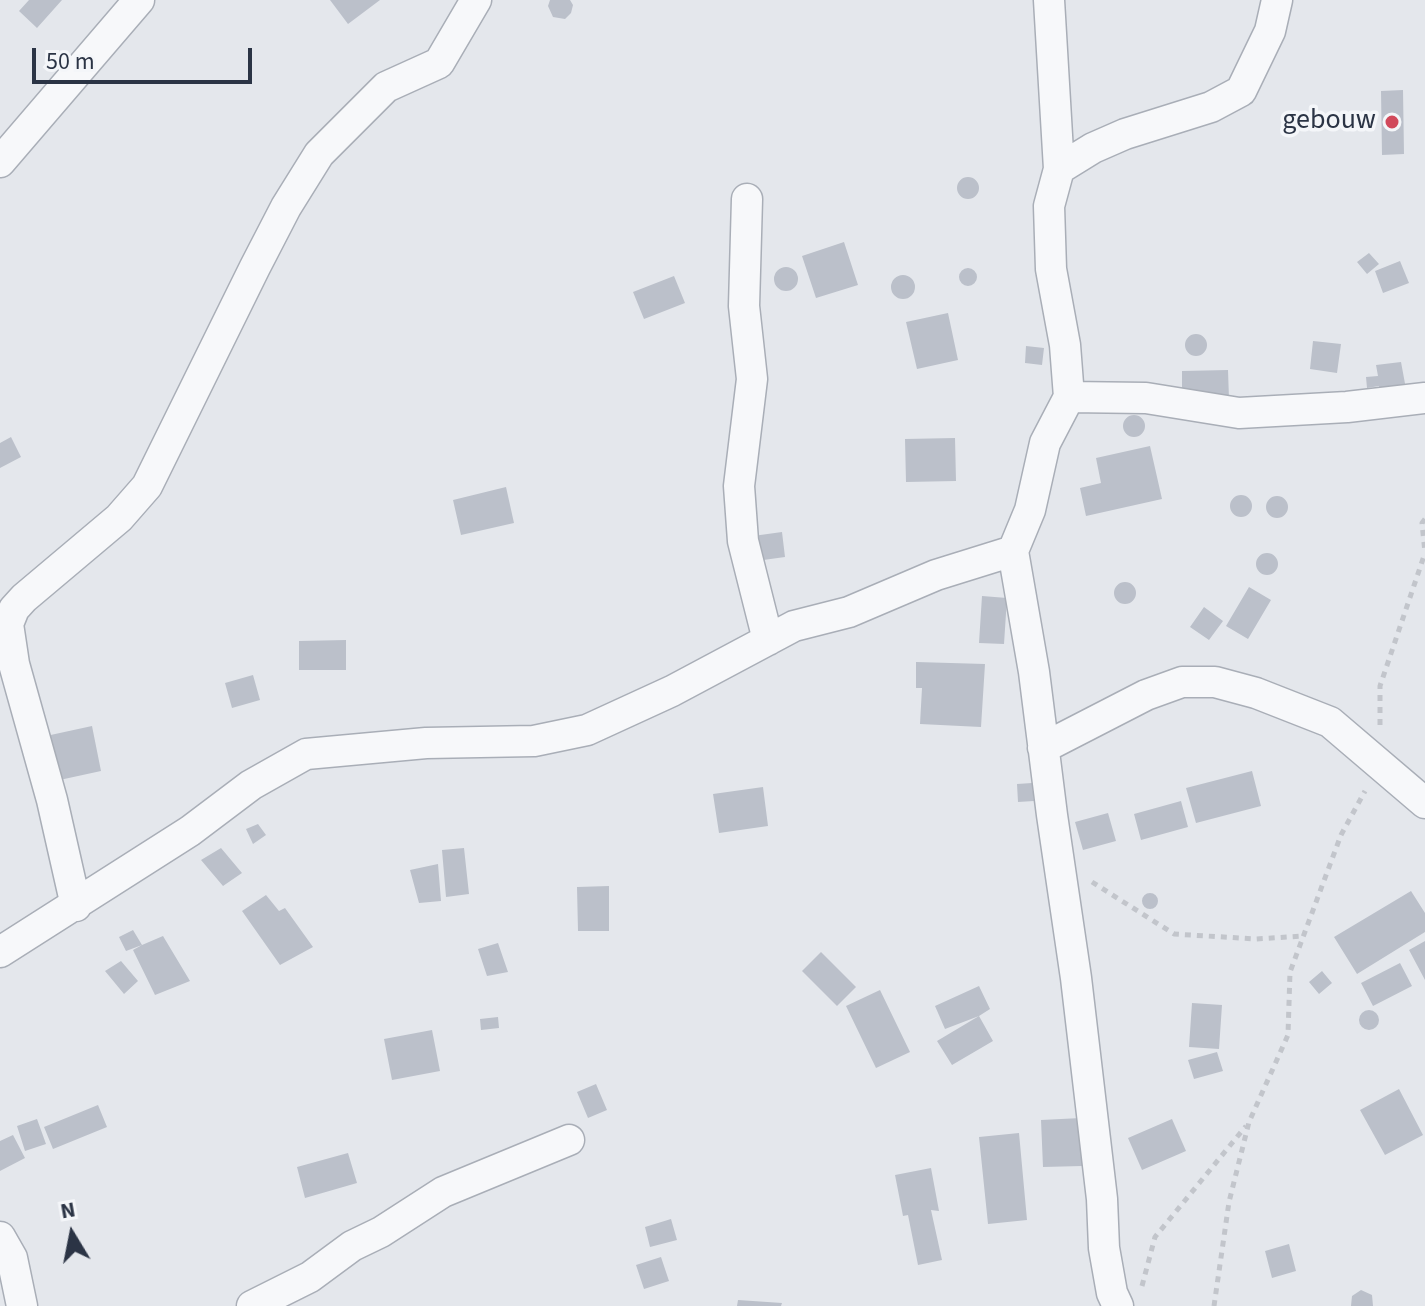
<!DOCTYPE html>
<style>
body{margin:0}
#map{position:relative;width:1425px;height:1306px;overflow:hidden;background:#e4e7ec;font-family:"Source Sans 3",sans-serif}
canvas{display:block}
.north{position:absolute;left:32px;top:1194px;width:80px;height:80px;-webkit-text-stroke:6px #f4f6f9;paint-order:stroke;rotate:350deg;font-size:22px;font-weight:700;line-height:32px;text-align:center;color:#2b3445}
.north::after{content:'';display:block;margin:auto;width:28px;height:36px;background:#2b3445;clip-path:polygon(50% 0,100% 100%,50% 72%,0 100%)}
.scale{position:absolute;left:32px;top:48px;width:220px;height:36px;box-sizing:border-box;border:4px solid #2b3445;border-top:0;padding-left:10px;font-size:24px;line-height:28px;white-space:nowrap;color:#2b3445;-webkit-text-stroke:6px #f4f6f9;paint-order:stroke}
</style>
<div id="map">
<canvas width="1425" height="1306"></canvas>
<div class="north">N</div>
<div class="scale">50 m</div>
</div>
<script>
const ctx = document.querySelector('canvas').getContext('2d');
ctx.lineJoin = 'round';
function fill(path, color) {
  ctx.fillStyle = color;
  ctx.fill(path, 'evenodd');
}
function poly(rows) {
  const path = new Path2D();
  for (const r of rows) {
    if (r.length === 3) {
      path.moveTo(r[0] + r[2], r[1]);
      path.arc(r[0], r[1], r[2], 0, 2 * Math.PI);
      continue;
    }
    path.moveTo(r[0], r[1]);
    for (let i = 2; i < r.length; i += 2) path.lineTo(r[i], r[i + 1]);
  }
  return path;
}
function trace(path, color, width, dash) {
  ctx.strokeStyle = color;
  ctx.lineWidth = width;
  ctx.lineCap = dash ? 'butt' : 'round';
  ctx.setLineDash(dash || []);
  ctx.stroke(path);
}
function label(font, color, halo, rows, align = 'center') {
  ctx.font = font + ' "Source Sans 3",sans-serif';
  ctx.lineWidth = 7;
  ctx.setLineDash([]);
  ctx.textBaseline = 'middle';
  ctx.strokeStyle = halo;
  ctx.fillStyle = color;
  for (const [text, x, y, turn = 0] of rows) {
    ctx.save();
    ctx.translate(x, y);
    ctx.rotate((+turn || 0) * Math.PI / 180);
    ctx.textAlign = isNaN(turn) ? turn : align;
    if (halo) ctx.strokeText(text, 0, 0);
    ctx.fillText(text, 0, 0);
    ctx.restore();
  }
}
fill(poly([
 [29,0,62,0,37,28,19,11],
 [330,0,380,0,348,24],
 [550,0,570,0,573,5,571,13,565,19,553,17,548,6],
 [1403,90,1404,154,1382,155,1381,91],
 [968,188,11],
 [844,242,858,285,816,298,802,256],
 [1369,253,1379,264,1367,274,1357,262],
 [1400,261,1409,283,1383,293,1375,271],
 [786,279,12],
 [968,277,9],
 [903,287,12],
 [674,276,685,303,644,319,633,292],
 [948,313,958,360,917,369,906,322],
 [1196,345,11],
 [1313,341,1341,344,1337,373,1310,369],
 [1026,346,1044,348,1042,365,1025,363],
 [1401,362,1406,389,1380,392,1379,386,1367,388,1366,377,1378,376,1376,365],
 [1228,370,1229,399,1182,400,1182,371],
 [1134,426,11],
 [11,437,21,457,0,468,0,443],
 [955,438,956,481,906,482,905,439],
 [1150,446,1162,499,1086,516,1080,488,1101,483,1096,458],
 [506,487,514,523,461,535,453,500],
 [1241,506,11],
 [1277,507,11],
 [782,532,785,557,756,561,753,536],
 [1267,564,11],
 [1125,593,11],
 [1249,587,1271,600,1248,639,1226,626],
 [982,596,1007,598,1004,644,979,643],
 [1204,607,1223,621,1209,640,1190,627],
 [346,640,346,670,299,670,299,641],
 [916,662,985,664,981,727,920,724,922,688,916,688],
 [253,675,260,700,232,708,225,683],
 [92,726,101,771,55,781,46,736],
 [1252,771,1261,806,1196,823,1186,788],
 [1032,783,1034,801,1018,802,1017,784],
 [763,787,768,826,719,833,713,794],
 [1181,801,1188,827,1141,840,1134,814],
 [1108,813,1116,841,1083,850,1075,822],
 [258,824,266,835,253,844,246,829],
 [221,848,242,873,223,886,201,860],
 [464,848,469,894,446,897,442,850],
 [438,864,441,901,419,903,410,870],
 [609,886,609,931,578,931,577,887],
 [1411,891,1425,913,1425,932,1357,974,1334,937],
 [1150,901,8],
 [266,895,279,911,285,908,313,947,280,965,242,911],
 [133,930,142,945,163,936,190,981,155,995,133,950,142,945,126,951,119,937],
 [1425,941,1425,980,1409,950],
 [498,943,508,972,487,976,478,949],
 [821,952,856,987,837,1006,802,971],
 [121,961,138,981,124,994,105,971],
 [1400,963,1412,986,1373,1006,1361,983],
 [1322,971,1332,983,1319,994,1309,982],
 [979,986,990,1009,979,1016,993,1041,952,1065,937,1041,979,1016,945,1029,935,1006],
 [880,990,910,1052,876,1068,846,1006],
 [1192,1003,1222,1005,1219,1049,1189,1047],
 [1369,1020,10],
 [498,1017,499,1028,481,1030,480,1019],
 [432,1030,440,1071,392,1080,384,1039],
 [1217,1052,1223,1071,1194,1079,1188,1060],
 [596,1084,607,1110,588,1118,577,1092],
 [1399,1089,1423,1135,1385,1155,1360,1110],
 [98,1105,107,1127,53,1149,44,1127],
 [1081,1118,1082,1166,1043,1167,1041,1120],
 [37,1119,46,1144,25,1151,17,1126],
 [1172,1119,1186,1151,1142,1170,1128,1138],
 [1019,1133,1027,1220,988,1224,979,1137],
 [13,1135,25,1158,0,1171,0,1141],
 [348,1153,357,1183,305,1198,297,1167],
 [931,1168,939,1211,931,1210,942,1260,918,1265,908,1215,903,1216,895,1175],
 [671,1219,677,1240,650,1247,645,1227],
 [1289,1244,1296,1271,1272,1278,1265,1251],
 [661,1257,669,1281,644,1289,636,1265],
 [1361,1290,1372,1295,1373,1306,1351,1306,1352,1296],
 [738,1300,782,1303,781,1306,737,1306]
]), '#bbc0ca');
const minor = poly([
 [1049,0,1059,169],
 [0,162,139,0],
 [747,199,744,306,752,379,739,486,743,541,768,640],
 [1069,397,1146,398,1239,413,1347,407,1425,398],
 [1013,551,1034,672,1052,815,1076,978,1102,1199,1104,1248,1112,1293,1118,1306],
 [1043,748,1146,695,1182,682,1215,682,1256,693,1330,722,1425,803],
 [76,906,52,800,14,664,8,624,14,609,24,598,119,518,147,486,255,267,286,207,319,154,386,87,439,63,476,0],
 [0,952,190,831,251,785,306,754,426,743,534,741,587,730,672,691,794,626,849,612,936,575,1013,551,1030,510,1045,443,1069,397,1065,345,1051,269,1049,206,1059,169,1093,148,1125,134,1211,107,1241,91,1270,31,1277,0],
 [0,1237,12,1258,22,1306],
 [252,1306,310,1277,352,1246,381,1232,443,1192,569,1140]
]);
trace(minor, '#a9aeb7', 33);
trace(poly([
 [1425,519,1422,523,1425,553],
 [1380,725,1380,686,1425,553],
 [1092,882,1174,934,1256,939,1303,936],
 [1142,1286,1155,1237,1246,1126],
 [1214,1306,1229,1202,1249,1122,1288,1035,1290,972,1341,835,1365,791]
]), '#c2c5cb', 5, [6, 6]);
trace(minor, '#f7f8fa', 30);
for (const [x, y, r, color] of [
 [1392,122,8,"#d1495b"]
]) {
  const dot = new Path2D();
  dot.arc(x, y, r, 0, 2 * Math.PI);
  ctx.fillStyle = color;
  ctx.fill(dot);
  trace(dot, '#f4f6f9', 3);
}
label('28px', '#2b3445', '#f4f6f9', [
 ["gebouw",1376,122]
], 'right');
</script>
